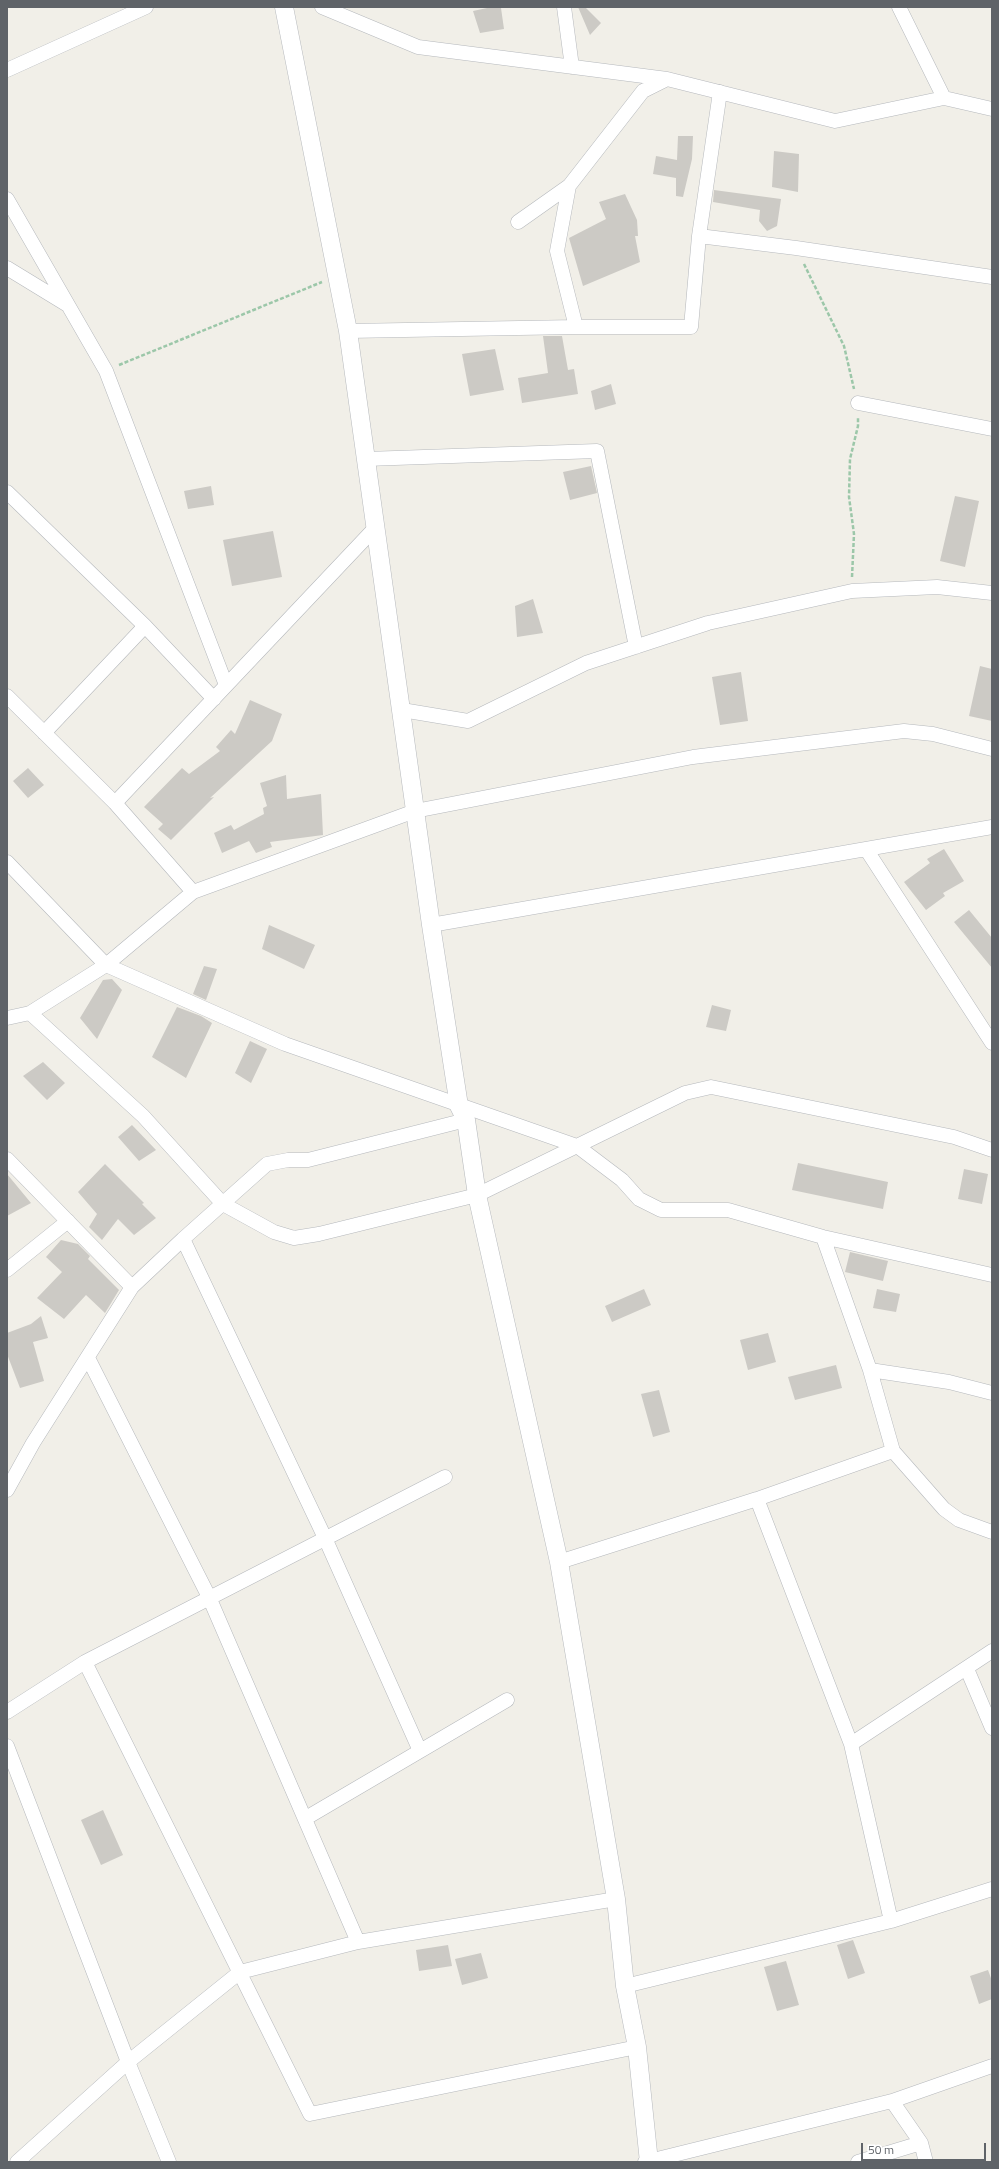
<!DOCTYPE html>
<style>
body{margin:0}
#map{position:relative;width:999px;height:2169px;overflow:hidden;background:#f1efe8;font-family:"Titillium Web",sans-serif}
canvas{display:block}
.frame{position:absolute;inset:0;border:8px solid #5f6368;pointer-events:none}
.scale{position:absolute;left:861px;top:2143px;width:125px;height:18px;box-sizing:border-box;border:2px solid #5f6368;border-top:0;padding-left:5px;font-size:12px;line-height:14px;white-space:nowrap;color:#5f6368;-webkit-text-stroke:3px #fff;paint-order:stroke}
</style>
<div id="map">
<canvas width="999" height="2169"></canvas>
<div class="frame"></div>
<div class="scale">50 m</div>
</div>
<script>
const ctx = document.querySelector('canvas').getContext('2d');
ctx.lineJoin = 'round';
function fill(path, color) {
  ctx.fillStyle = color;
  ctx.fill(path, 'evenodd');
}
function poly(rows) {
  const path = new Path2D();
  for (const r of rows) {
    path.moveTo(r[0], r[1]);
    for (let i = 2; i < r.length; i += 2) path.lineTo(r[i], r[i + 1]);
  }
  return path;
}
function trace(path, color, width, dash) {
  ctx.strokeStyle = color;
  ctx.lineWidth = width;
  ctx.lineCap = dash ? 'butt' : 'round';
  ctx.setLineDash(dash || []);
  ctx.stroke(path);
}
fill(poly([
 [578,7,585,7,601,23,590,35],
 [487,8,501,8,504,29,480,33,473,11],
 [678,136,693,136,692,159,683,197,676,196,676,178,653,174,656,156,677,160],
 [774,151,799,154,798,192,772,187],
 [714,190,781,199,777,226,767,231,759,221,760,210,713,202],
 [625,194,637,220,638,236,635,236,640,262,583,286,569,238,606,219,599,202],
 [543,336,562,336,568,370,574,369,578,394,522,403,518,378,548,373],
 [495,349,504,390,470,396,462,354],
 [611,384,616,404,595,410,591,391],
 [591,466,597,493,570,500,563,472],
 [211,486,214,505,188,509,184,491],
 [955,496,979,501,965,567,940,561],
 [273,531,282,577,232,586,223,540],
 [533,599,543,633,517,637,515,606],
 [980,666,992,669,992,721,969,716],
 [741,672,748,721,720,725,712,677],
 [250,700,282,714,272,741,210,798,214,797,171,840,158,829,163,824,144,807,182,768,189,774,220,751,216,747,231,730,235,734],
 [28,768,44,785,28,798,13,781],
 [286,775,287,799,321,794,323,835,270,842,272,847,256,853,249,841,222,853,214,833,231,825,234,830,264,814,263,808,267,806,260,783],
 [944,849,964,881,943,893,945,896,926,910,904,882,930,863,927,859],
 [969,910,992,938,992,968,954,922],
 [269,925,315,945,304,969,262,949],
 [204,966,217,969,206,1000,193,994],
 [112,979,122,990,97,1039,80,1018,103,980],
 [712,1005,731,1010,726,1031,706,1027],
 [177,1007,201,1016,212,1023,186,1078,152,1057],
 [250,1041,267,1049,251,1083,235,1073],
 [43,1062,65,1083,47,1100,23,1076],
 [132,1125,156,1150,139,1161,118,1137],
 [798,1163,888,1182,883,1209,792,1190],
 [105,1164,144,1203,142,1204,156,1218,134,1235,118,1219,102,1240,89,1227,97,1214,78,1192],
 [964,1169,988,1174,982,1204,958,1199],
 [7,1174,31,1203,7,1216],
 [61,1240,78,1244,90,1256,88,1259,119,1290,105,1313,86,1295,64,1319,37,1298,62,1272,46,1257],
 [850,1252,888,1261,883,1281,845,1272],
 [644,1289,651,1305,612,1322,605,1306],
 [877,1289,900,1294,896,1312,873,1308],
 [41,1316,48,1338,33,1342,44,1381,20,1388,7,1354,7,1333,31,1324],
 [768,1333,776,1362,748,1370,740,1340],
 [836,1365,842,1388,795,1400,788,1377],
 [659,1390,670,1432,653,1437,641,1394],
 [103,1810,123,1855,101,1865,81,1820],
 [853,1940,865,1973,848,1979,837,1945],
 [448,1945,452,1966,419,1971,416,1950],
 [481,1953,488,1978,462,1985,455,1959],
 [786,1961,799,2005,777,2011,764,1967],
 [988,1970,992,1981,992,1999,979,2004,970,1976]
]), '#cccac5');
const minor = poly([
 [322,7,418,47,667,79,835,121,944,98,992,109],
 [564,7,572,67],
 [899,7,944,98],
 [7,70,146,7],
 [569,186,557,251,576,327],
 [7,199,106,371,226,685],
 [518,222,569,186,643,91,667,79],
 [699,236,796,248,992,277],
 [7,268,66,304],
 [348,331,576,327,691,327,699,236,720,92],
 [858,403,992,429],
 [366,459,597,451,636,647],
 [7,492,145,626,214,699],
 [7,696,115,803,193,892],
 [402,710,468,721,586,663,708,623,852,591,937,587,992,593],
 [44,733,145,626],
 [115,803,376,527],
 [866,849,992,1043],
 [7,862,106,965,285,1044,577,1146,622,1180,639,1199,661,1210,728,1210,823,1237,992,1275],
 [431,925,992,827],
 [30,1013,143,1116,223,1204,274,1232,294,1238,319,1234,477,1195,685,1093,711,1087,954,1137,992,1150],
 [7,1018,30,1013,106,965,193,892,415,811,693,757,904,731,933,734,992,749],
 [7,1159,132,1287],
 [823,1237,870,1370,893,1451,944,1509,959,1520,992,1532],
 [183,1239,325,1538,420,1751],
 [7,1270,68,1221],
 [88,1358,209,1597,358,1942],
 [870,1370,949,1382,992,1393],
 [7,1490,33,1443,132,1287,183,1239,267,1164,288,1160,308,1160,466,1120],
 [757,1499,851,1744,891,1921],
 [559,1562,757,1499,893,1451],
 [85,1662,310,2114,637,2047],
 [967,1669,992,1728],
 [7,1712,85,1662,445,1477],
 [851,1744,992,1651],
 [7,1746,128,2062,169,2162],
 [306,1818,507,1700],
 [625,1986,891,1921,992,1889],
 [892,2101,921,2143,926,2162],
 [17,2162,128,2062,240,1972,358,1942,616,1899],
 [645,2162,892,2101,992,2066],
 [858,2162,921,2143]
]);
const tertiary = poly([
 [284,7,348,331,431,925,459,1106,466,1120,477,1195,559,1562,616,1899,625,1986,637,2047,649,2162]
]);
trace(minor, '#b5b8bc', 15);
trace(tertiary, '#b5b8bc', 19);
trace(poly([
 [804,264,844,346,854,389],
 [119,365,322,282],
 [852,577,854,534,849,497,850,459,858,426,858,418]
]), '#9cc7a9', 2.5, [4, 2]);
trace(minor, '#fff', 14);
trace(tertiary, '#fff', 18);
</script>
